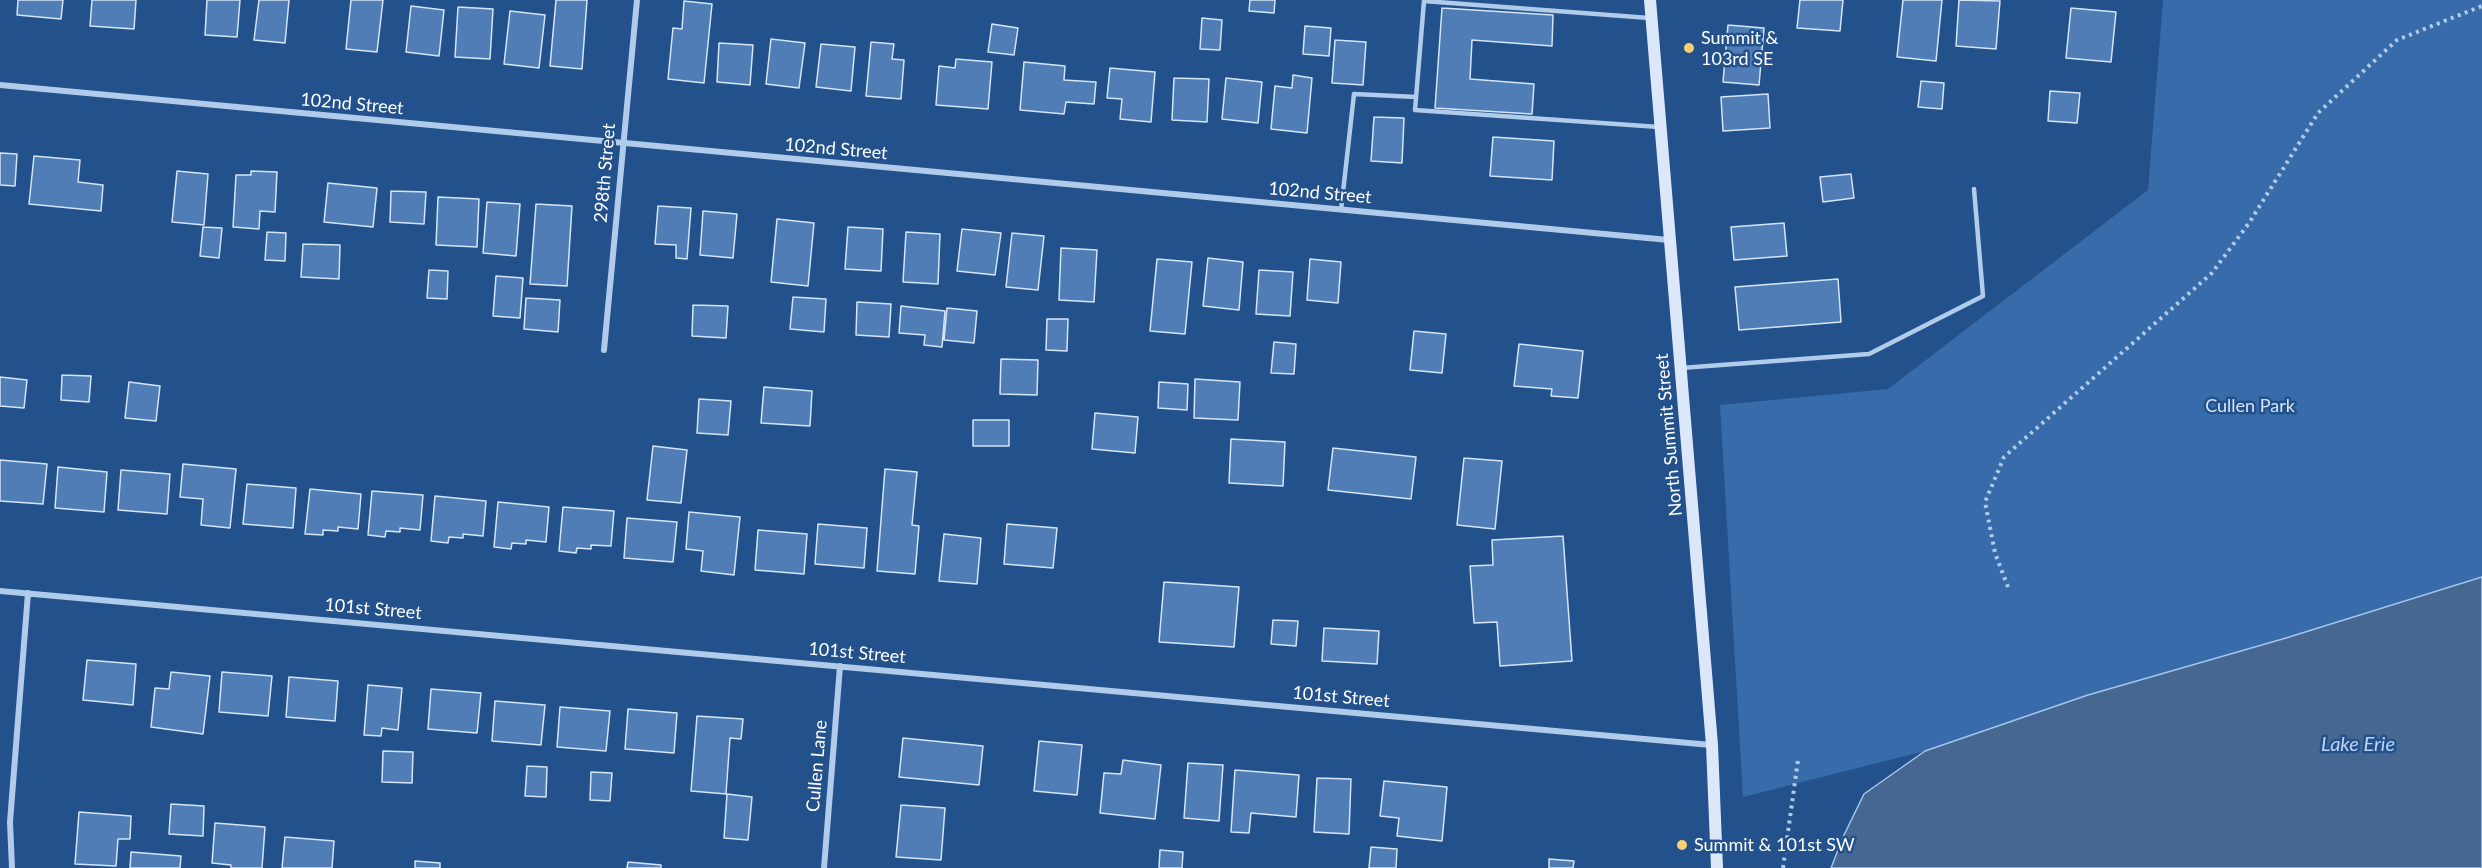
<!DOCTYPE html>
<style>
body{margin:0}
canvas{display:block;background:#23518c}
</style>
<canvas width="2482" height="868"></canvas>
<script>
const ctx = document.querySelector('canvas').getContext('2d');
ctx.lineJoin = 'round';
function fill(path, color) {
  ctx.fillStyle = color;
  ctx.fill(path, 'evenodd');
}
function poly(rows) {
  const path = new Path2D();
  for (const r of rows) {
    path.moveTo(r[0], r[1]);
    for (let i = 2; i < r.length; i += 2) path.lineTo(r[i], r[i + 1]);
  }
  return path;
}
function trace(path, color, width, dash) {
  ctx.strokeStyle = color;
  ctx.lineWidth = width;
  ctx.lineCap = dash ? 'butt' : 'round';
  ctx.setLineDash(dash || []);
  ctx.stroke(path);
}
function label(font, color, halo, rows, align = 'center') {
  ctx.font = font + ' Lato,sans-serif';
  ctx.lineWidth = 5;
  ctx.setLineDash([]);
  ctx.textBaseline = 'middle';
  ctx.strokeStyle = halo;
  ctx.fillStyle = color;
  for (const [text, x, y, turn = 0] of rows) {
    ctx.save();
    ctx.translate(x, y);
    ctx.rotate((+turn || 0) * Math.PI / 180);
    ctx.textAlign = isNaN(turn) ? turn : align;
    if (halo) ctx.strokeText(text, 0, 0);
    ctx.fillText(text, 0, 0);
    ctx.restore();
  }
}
fill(poly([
 [2163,0,2482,0,2482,577,2286,638,2088,695,1925,751,1743,797,1720,405,1888,389,2148,190]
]), '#376ba9');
const water = poly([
 [2482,577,2482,868,1831,868,1844,835,1864,794,1925,751,2088,695,2286,638,2482,577]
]);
fill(water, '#466791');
trace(water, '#a5c6ec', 1.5);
const building = poly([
 [18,0,63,0,61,19,17,15,18,0],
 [92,0,136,0,134,29,90,26,92,0],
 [207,0,240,0,237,37,205,35,207,0],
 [259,0,289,0,285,43,254,40,259,0],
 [351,0,383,0,377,52,346,49,351,0],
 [556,0,587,0,582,69,550,66,556,0],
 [1250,0,1275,0,1274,13,1249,11,1250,0],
 [1800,0,1843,0,1840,31,1797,28,1800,0],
 [1903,0,1942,0,1936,61,1897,57,1903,0],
 [1959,0,2000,1,1996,49,1956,46,1959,0],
 [684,1,712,4,704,83,668,79,673,28,682,29,684,1],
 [411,6,444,10,439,56,406,52,411,6],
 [458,7,493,9,490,59,455,57,458,7],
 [1442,8,1553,15,1552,46,1472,40,1470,79,1534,84,1532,114,1435,108,1442,8],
 [2071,8,2116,12,2111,62,2066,58,2071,8],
 [510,11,545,15,539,68,504,64,510,11],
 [1202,18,1222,20,1220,50,1200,49,1202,18],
 [992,24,1018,28,1014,55,988,52,992,24],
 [1728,25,1764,28,1759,85,1723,82,1728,25],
 [1305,26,1331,28,1329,56,1303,54,1305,26],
 [771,39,805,43,799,88,766,84,771,39],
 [1335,40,1366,42,1363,85,1332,83,1335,40],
 [871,42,894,44,892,59,904,60,901,99,866,96,871,42],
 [719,43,753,45,750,85,717,82,719,43],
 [821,44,855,47,851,91,816,87,821,44],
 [956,59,992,62,988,109,936,105,939,66,955,68,956,59],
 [1024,62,1065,66,1064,80,1096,82,1094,104,1066,102,1064,114,1020,110,1024,62],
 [1110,68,1155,72,1151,122,1120,119,1122,99,1107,98,1110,68],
 [1293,75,1312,78,1307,133,1271,129,1275,86,1292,88,1293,75],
 [1174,78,1209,79,1207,122,1172,120,1174,78],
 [1226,78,1262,82,1258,123,1222,119,1226,78],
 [1921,81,1944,83,1942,109,1918,107,1921,81],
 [2050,91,2080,93,2077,123,2048,121,2050,91],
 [1768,94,1770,128,1723,131,1721,97,1768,94],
 [1374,117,1404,118,1402,163,1371,161,1374,117],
 [1493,137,1554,141,1552,180,1490,176,1493,137],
 [0,153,17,154,15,186,0,185,0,153],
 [34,156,80,160,78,182,103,185,101,211,29,204,34,156],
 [177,171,208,174,204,225,172,222,177,171],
 [251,171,277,172,275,212,260,211,259,229,233,227,236,175,251,175,251,171],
 [1851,174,1854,198,1823,202,1820,177,1851,174],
 [328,183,377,188,373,227,324,222,328,183],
 [391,191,426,192,424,224,390,222,391,191],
 [438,197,479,199,477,247,436,245,438,197],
 [487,202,520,204,516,256,483,253,487,202],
 [536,204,572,206,567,286,530,284,536,204],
 [658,206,691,208,687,259,676,258,676,245,655,244,658,206],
 [703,211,737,214,733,258,700,255,703,211],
 [777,219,814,223,808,286,771,282,777,219],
 [1784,223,1787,256,1734,260,1731,227,1784,223],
 [203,227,222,228,219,258,200,256,203,227],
 [848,227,883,229,881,271,845,269,848,227],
 [962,229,1001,233,995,275,957,271,962,229],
 [267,232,286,233,285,261,265,260,267,232],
 [906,232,940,234,938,284,903,282,906,232],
 [1012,233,1044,236,1038,290,1006,287,1012,233],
 [303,244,340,245,339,279,301,277,303,244],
 [1061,248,1097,250,1094,302,1059,300,1061,248],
 [1208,258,1243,262,1239,310,1203,306,1208,258],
 [1157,259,1192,262,1185,334,1150,331,1157,259],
 [1310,259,1341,262,1338,303,1307,300,1310,259],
 [429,270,448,271,447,299,427,298,429,270],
 [1259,270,1293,272,1290,316,1256,314,1259,270],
 [496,276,523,278,520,318,493,316,496,276],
 [1838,279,1841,322,1739,330,1735,287,1838,279],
 [793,297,826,299,824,332,790,329,793,297],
 [526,298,560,300,558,332,524,329,526,298],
 [857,302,891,304,889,337,856,335,857,302],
 [693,305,728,306,726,338,692,336,693,305],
 [901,306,945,311,942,347,924,345,925,335,899,333,901,306],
 [947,308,977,311,974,343,944,340,947,308],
 [1047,319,1068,319,1067,351,1046,350,1047,319],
 [1414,331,1446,334,1442,373,1410,370,1414,331],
 [1274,342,1296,344,1294,374,1271,373,1274,342],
 [1519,344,1583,351,1578,398,1551,396,1552,389,1514,386,1519,344],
 [1001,359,1038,360,1037,395,1000,394,1001,359],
 [62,375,91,376,89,402,61,400,62,375],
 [0,377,27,380,24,408,0,406,0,377],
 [1195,379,1240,382,1238,420,1194,418,1195,379],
 [129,382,160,386,156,421,125,418,129,382],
 [1159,382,1188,384,1187,410,1158,408,1159,382],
 [764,387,812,391,810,426,761,423,764,387],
 [699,399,731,401,728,435,697,433,699,399],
 [1095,413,1138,417,1135,453,1092,449,1095,413],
 [973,420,1009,420,1009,446,973,446,973,420],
 [1231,439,1285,442,1283,486,1229,483,1231,439],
 [653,446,687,450,681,503,647,500,653,446],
 [1333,448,1416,457,1411,499,1328,490,1333,448],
 [1464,458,1502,461,1495,529,1457,525,1464,458],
 [0,460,47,464,43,504,0,501,0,460],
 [183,464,236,469,230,528,201,525,203,499,180,497,183,464],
 [58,467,107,472,104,512,55,508,58,467],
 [885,469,917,472,912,525,919,526,915,574,877,571,885,469],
 [121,470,170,474,167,514,118,510,121,470],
 [247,484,296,488,293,528,243,524,247,484],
 [310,489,361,494,358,529,338,527,338,531,323,530,323,535,305,534,310,489],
 [372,491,423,495,420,530,400,528,400,532,386,531,385,537,368,535,372,491],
 [435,496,486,501,483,536,463,534,463,538,449,537,448,543,431,541,435,496],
 [498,502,549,507,546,542,526,540,526,544,512,543,511,549,494,547,498,502],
 [563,507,614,511,611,546,591,545,591,549,577,548,576,553,559,551,563,507],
 [689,512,740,517,734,575,701,571,703,551,686,549,689,512],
 [627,518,677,522,673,562,624,558,627,518],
 [818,524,867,528,864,568,815,564,818,524],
 [1007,524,1057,528,1053,568,1004,564,1007,524],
 [758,530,807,534,804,574,755,570,758,530],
 [944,534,981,538,977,584,939,581,944,534],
 [1563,536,1572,661,1500,666,1497,622,1474,623,1470,566,1493,565,1492,540,1563,536],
 [1164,582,1239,587,1234,647,1159,642,1164,582],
 [1273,620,1298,621,1296,646,1271,644,1273,620],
 [1324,628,1379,631,1377,664,1322,661,1324,628],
 [87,660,136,664,133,705,83,700,87,660],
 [171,672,210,676,203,734,151,727,155,688,169,689,171,672],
 [222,672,272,676,268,716,219,712,222,672],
 [289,677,338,681,335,721,286,717,289,677],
 [368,685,402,688,398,730,382,728,381,736,364,735,368,685],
 [431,689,481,693,477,733,428,729,431,689],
 [495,701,545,705,541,745,492,741,495,701],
 [560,707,610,711,606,751,557,747,560,707],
 [628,709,677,713,674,753,625,749,628,709],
 [697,716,743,719,741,739,730,738,726,794,691,791,697,716],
 [903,738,983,746,979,785,899,777,903,738],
 [1039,741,1082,745,1077,795,1034,791,1039,741],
 [383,751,413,752,412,783,382,782,383,751],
 [1123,760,1161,765,1155,819,1100,813,1104,773,1121,774,1123,760],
 [1188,763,1223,765,1219,821,1184,818,1188,763],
 [527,766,547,767,546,797,525,796,527,766],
 [1235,770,1299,775,1296,817,1251,813,1249,833,1231,832,1235,770],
 [591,772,612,773,610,801,590,800,591,772],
 [1317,778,1351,779,1349,834,1314,832,1317,778],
 [1384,781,1447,787,1442,841,1397,836,1399,818,1380,816,1384,781],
 [727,794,752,797,748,840,724,838,727,794],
 [171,804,204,806,203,836,169,834,171,804],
 [901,805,945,808,941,860,896,857,901,805],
 [79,812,131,816,130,839,118,839,116,866,75,864,79,812],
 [215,823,265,827,262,868,231,868,231,865,212,863,215,823],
 [285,837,334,841,332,868,282,868,285,837],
 [1371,847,1397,849,1396,868,1369,868,1371,847],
 [1160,850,1183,852,1182,868,1159,868,1160,850],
 [131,852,181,856,180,868,130,868,131,852],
 [1549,859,1574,861,1573,868,1549,868,1549,859],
 [415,861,440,863,440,868,415,868,415,861],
 [628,862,661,865,661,868,627,868,628,862]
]);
fill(building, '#507db5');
trace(building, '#d5e5f8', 1.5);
trace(poly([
 [2008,587,1995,553,1985,502,2004,457,2212,273,2249,223,2318,113,2397,40,2482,6],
 [1783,868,1798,760]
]), '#b1cbeb', 4, [3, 4.5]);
trace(poly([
 [1649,18,1424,1,1415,110,1659,127],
 [1341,210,1354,94,1416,97],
 [1681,368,1869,354,1983,296,1974,189]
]), '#b1cbeb', 4.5);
trace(poly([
 [0,85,1669,240],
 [604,350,637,0],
 [0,591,1711,745],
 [12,868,10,822,28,593],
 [824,868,840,666]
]), '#b1cbeb', 6);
trace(poly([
 [1650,0,1712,745,1717,868]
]), '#dce8f9', 12);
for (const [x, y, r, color] of [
 [1689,48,6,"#f6d073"],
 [1682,845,6,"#f6d073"]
]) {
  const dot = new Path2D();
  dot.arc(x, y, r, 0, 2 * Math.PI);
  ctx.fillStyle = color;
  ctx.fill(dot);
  trace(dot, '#23518c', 2);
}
label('18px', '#fff', '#23518c', [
 ["Summit &",1701,38],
 ["103rd SE",1701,59],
 ["Summit & 101st SW",1694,845]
], 'left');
label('18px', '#fff', '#23518c', [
 ["102nd Street",352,104,5],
 ["102nd Street",836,149,5],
 ["298th Street",605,173,-85],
 ["102nd Street",1320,193,5],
 ["North Summit Street",1669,435,-95],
 ["101st Street",373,609,5],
 ["101st Street",857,653,5],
 ["101st Street",1341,697,5],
 ["Cullen Lane",817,766,-85]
]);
label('18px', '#d5e5f8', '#23518c', [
 ["Cullen Park",2250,406]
]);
label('italic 20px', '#bdd5f2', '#23518c', [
 ["Lake Erie",2358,745]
]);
</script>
